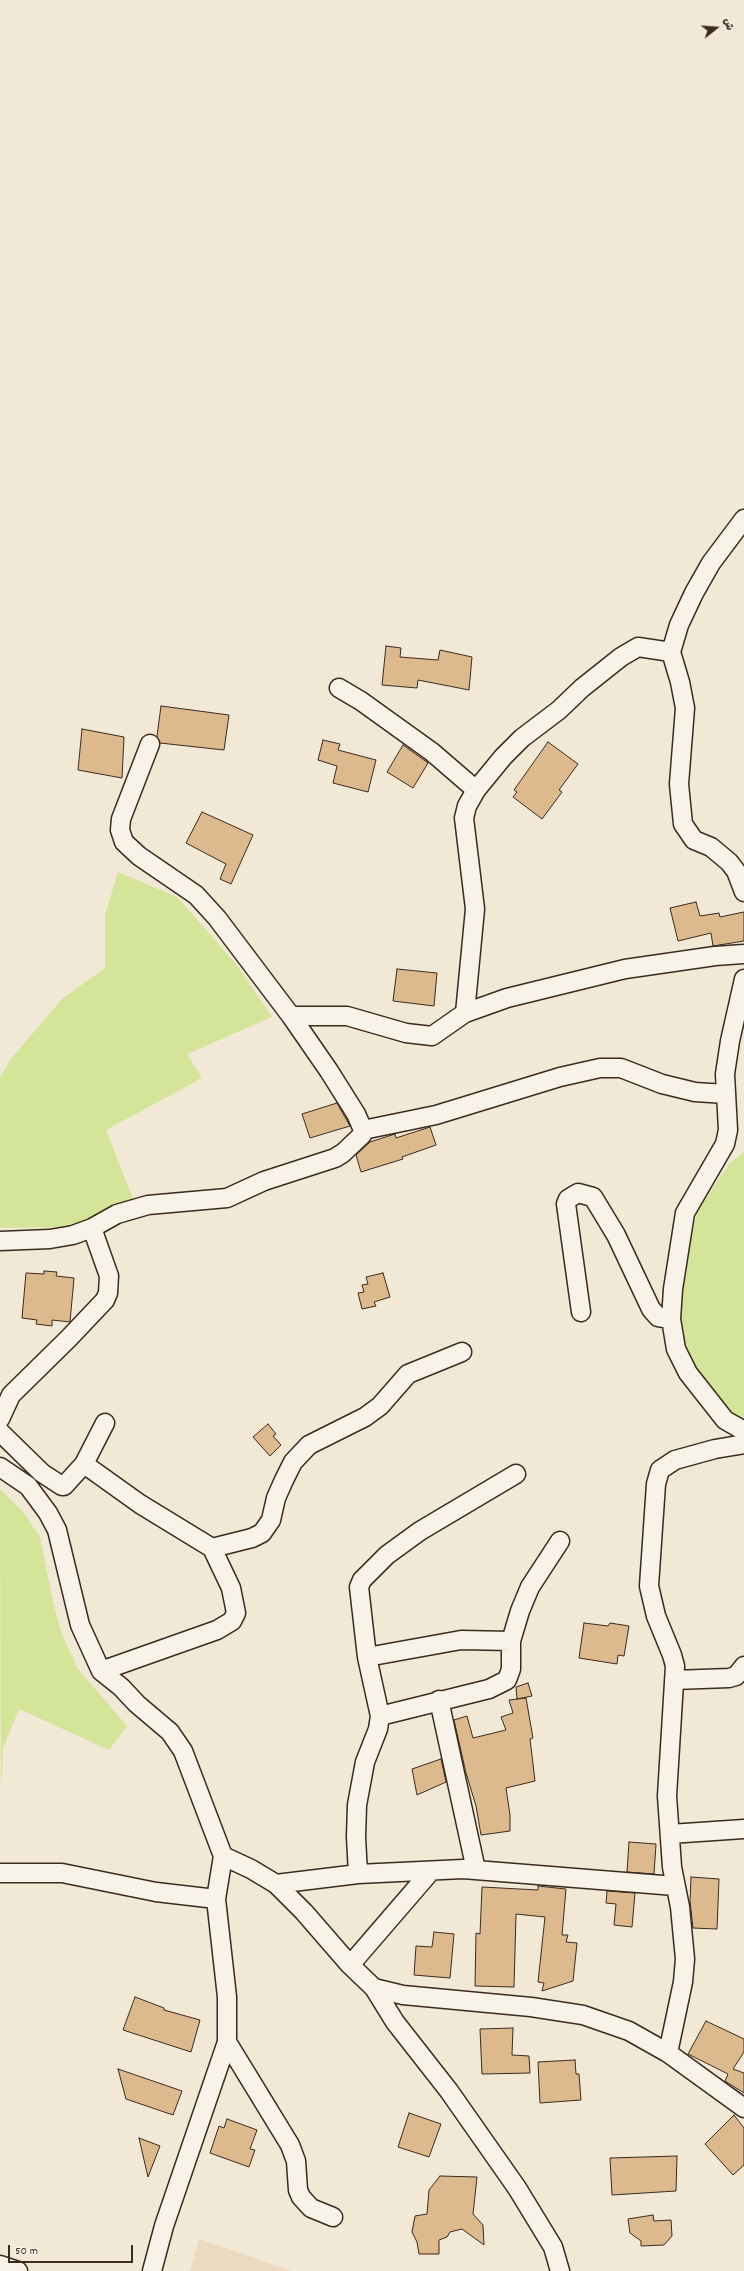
<!DOCTYPE html>
<meta charset="utf-8">
<style>
body{margin:0}
#map{position:relative;width:744px;height:2271px;overflow:hidden;background:#f2e8d6;font-family:Dekko,"Playpen Sans Arabic",sans-serif}
canvas{display:block}
.north{position:absolute;left:696px;top:8px;width:40px;height:40px;-webkit-text-stroke:3px #f7f3e8;paint-order:stroke;rotate:73deg;font-size:11px;font-weight:700;line-height:16px;text-align:center;color:#3b2a1e}
.north::after{content:'';display:block;margin:auto;width:14px;height:18px;background:#3b2a1e;clip-path:polygon(50% 0,100% 100%,50% 72%,0 100%)}
.scale{position:absolute;left:8px;top:2245px;width:125px;height:18px;box-sizing:border-box;border:2px solid #3b2a1e;border-top:0;padding-left:5px;font-size:12px;line-height:14px;white-space:nowrap;color:#3b2a1e;-webkit-text-stroke:3px #f7f3e8;paint-order:stroke}
</style>
<div id="map">
<canvas width="744" height="2271"></canvas>
<div class="north">ش</div>
<div class="scale">50 m</div>
</div>
<script>
const ctx = document.querySelector('canvas').getContext('2d');
ctx.lineJoin = 'round';
function fill(path, color) {
  ctx.fillStyle = color;
  ctx.fill(path, 'evenodd');
}
function poly(rows) {
  const path = new Path2D();
  for (const r of rows) {
    path.moveTo(r[0], r[1]);
    for (let i = 2; i < r.length; i += 2) path.lineTo(r[i], r[i + 1]);
  }
  return path;
}
function trace(path, color, width, dash) {
  ctx.strokeStyle = color;
  ctx.lineWidth = width;
  ctx.lineCap = dash ? 'butt' : 'round';
  ctx.setLineDash(dash || []);
  ctx.stroke(path);
}
fill(poly([
 [199,2239,292,2271,190,2271]
]), '#ebdac0');
fill(poly([
 [118,872,177,897,236,964,272,1017,187,1054,202,1078,106,1130,133,1199,77,1227,0,1228,0,1078,10,1060,62,999,105,968,105,915],
 [744,1152,744,1429,695,1370,678,1324,686,1265,697,1212,729,1164],
 [0,1489,23,1512,40,1537,54,1606,62,1635,78,1669,127,1726,109,1750,19,1709,3,1748,1,1794]
]), '#d4e498');
const building = poly([
 [386,646,401,648,400,657,438,660,440,650,472,657,469,690,418,680,417,688,382,685,386,646],
 [161,706,229,715,224,750,160,743,157,736,161,706],
 [82,729,124,737,122,778,78,770,82,729],
 [323,740,340,744,338,750,376,760,368,792,333,783,337,766,318,760,323,740],
 [548,742,578,764,559,790,562,792,542,819,513,797,517,792,514,790,548,742],
 [403,745,428,763,413,788,387,772,403,745],
 [202,812,253,835,231,884,220,879,226,864,186,843,202,812],
 [696,902,700,916,719,913,720,917,744,912,744,941,713,946,711,933,678,941,670,908,696,902],
 [397,969,437,973,434,1006,393,1001,397,969],
 [337,1103,350,1126,310,1138,302,1114,337,1103],
 [430,1127,436,1145,402,1157,403,1159,361,1172,356,1155,370,1142,395,1134,396,1138,430,1127],
 [44,1271,57,1272,56,1276,74,1278,70,1322,52,1320,52,1326,36,1324,37,1320,22,1318,26,1273,44,1274,44,1271],
 [383,1273,390,1297,374,1302,376,1306,362,1309,358,1293,364,1292,362,1285,368,1284,366,1277,383,1273],
 [268,1424,276,1434,273,1436,281,1445,270,1456,253,1437,268,1424],
 [584,1623,608,1626,610,1623,629,1626,624,1656,618,1655,617,1664,579,1658,584,1623],
 [528,1683,532,1696,517,1699,516,1687,528,1683],
 [526,1698,533,1738,530,1739,535,1781,506,1788,510,1815,510,1831,481,1835,476,1806,466,1773,454,1720,467,1716,473,1738,506,1730,501,1717,513,1713,509,1700,526,1698],
 [441,1759,446,1782,417,1795,412,1769,441,1759],
 [629,1842,656,1844,654,1874,627,1872,629,1842],
 [691,1877,719,1879,717,1929,693,1928,690,1901,691,1877],
 [538,1886,566,1889,562,1935,568,1935,566,1942,577,1943,573,1981,542,1991,544,1983,538,1982,545,1917,516,1914,514,1987,475,1986,476,1933,480,1934,482,1887,538,1890,538,1886],
 [607,1891,635,1893,632,1927,614,1925,616,1904,606,1903,607,1891],
 [434,1932,454,1934,450,1978,414,1975,416,1946,432,1947,434,1932],
 [135,1997,164,2008,164,2010,200,2020,191,2052,123,2030,135,1997],
 [706,2021,744,2039,744,2052,733,2069,744,2073,744,2093,725,2081,728,2074,688,2054,706,2021],
 [513,2028,512,2055,529,2056,530,2073,482,2074,480,2029,513,2028],
 [575,2060,576,2074,579,2074,581,2100,540,2103,538,2062,575,2060],
 [118,2069,182,2091,173,2115,126,2099,118,2069],
 [409,2113,441,2124,429,2157,398,2147,409,2113],
 [734,2115,744,2128,744,2165,733,2175,705,2144,734,2115],
 [227,2119,257,2130,250,2149,255,2150,249,2167,210,2153,219,2126,224,2128,227,2119],
 [139,2138,160,2146,148,2177,139,2138],
 [677,2156,676,2191,612,2195,610,2158,677,2156],
 [440,2176,477,2177,473,2214,483,2225,484,2245,462,2229,450,2232,447,2237,439,2240,439,2254,419,2254,417,2242,412,2232,415,2216,427,2214,429,2190,440,2176],
 [653,2215,654,2221,671,2220,672,2236,664,2245,641,2246,641,2241,630,2233,628,2219,653,2215]
]);
fill(building, '#dcba8e');
trace(building, '#3b2a1e', 1);
const street = poly([
 [744,519,711,563,694,593,679,625,671,652,680,682,685,708,679,784,683,824,694,840,711,847,729,862,736,871,744,892],
 [339,688,361,701,432,752,476,790],
 [744,979,730,1041,725,1074,728,1130,725,1144,685,1213,673,1289,671,1319,676,1349,688,1373,725,1420,744,1431],
 [465,1013,475,909,464,818,467,806,476,790,503,757,522,738,559,710,582,688,621,657,638,647,671,652],
 [291,1016,347,1016,406,1033,432,1036,465,1013,507,998,625,969,715,956,744,954],
 [363,1130,436,1115,560,1077,600,1068,621,1068,662,1084,695,1092,726,1094],
 [0,1241,50,1239,73,1235,92,1228,117,1214,148,1205,227,1198,264,1181,335,1158,343,1153,362,1135,363,1130,356,1114,329,1071,291,1016,217,918,196,895,139,856,124,842,120,830,121,819,150,744],
 [581,1312,566,1204,568,1199,578,1193,593,1197,616,1235,651,1309,658,1317,671,1319],
 [0,1419,11,1395,69,1338,105,1300,108,1293,109,1276,92,1228],
 [0,1432,42,1473,62,1486,64,1486,84,1464,105,1423],
 [84,1464,140,1504,212,1548,231,1588,236,1613,232,1621,217,1630,101,1671],
 [0,1467,28,1486,48,1513,57,1530,80,1625,101,1671,121,1687,137,1704,170,1732,183,1751,223,1856,216,1899,227,1997,227,2042,164,2226,152,2271],
 [212,1548,252,1538,262,1533,271,1520,276,1498,284,1480,293,1462,309,1445,365,1417,380,1406,408,1374,462,1352],
 [367,1657,461,1640,511,1641],
 [674,1680,729,1678,736,1676,744,1666],
 [439,1700,476,1870],
 [380,1716,489,1689,507,1680,511,1669,511,1641,520,1611,530,1587,560,1541],
 [670,1834,744,1829],
 [223,1856,251,1869,276,1884,304,1912,350,1965,374,1988,395,2022,449,2091,517,2188,553,2247,560,2271],
 [0,1873,62,1873,156,1892,216,1899],
 [358,1874,356,1837,357,1805,365,1762,378,1729,380,1716,367,1657,359,1587,362,1580,387,1555,420,1531,516,1474],
 [276,1884,358,1874,463,1869,675,1886],
 [350,1965,431,1871],
 [374,1988,403,1995,531,2007,583,2015,629,2031,668,2053,744,2108],
 [227,2042,290,2145,296,2161,298,2190,301,2197,311,2208,333,2217],
 [668,2053,683,1982,685,1959,680,1907,672,1867,667,1796,675,1666,672,1655,656,1616,649,1586,656,1484,660,1470,675,1460,715,1449,744,1444],
 [0,2265,18,2271]
]);
trace(street, '#3b2a1e', 21);
trace(street, '#f7f3e8', 18);
</script>
